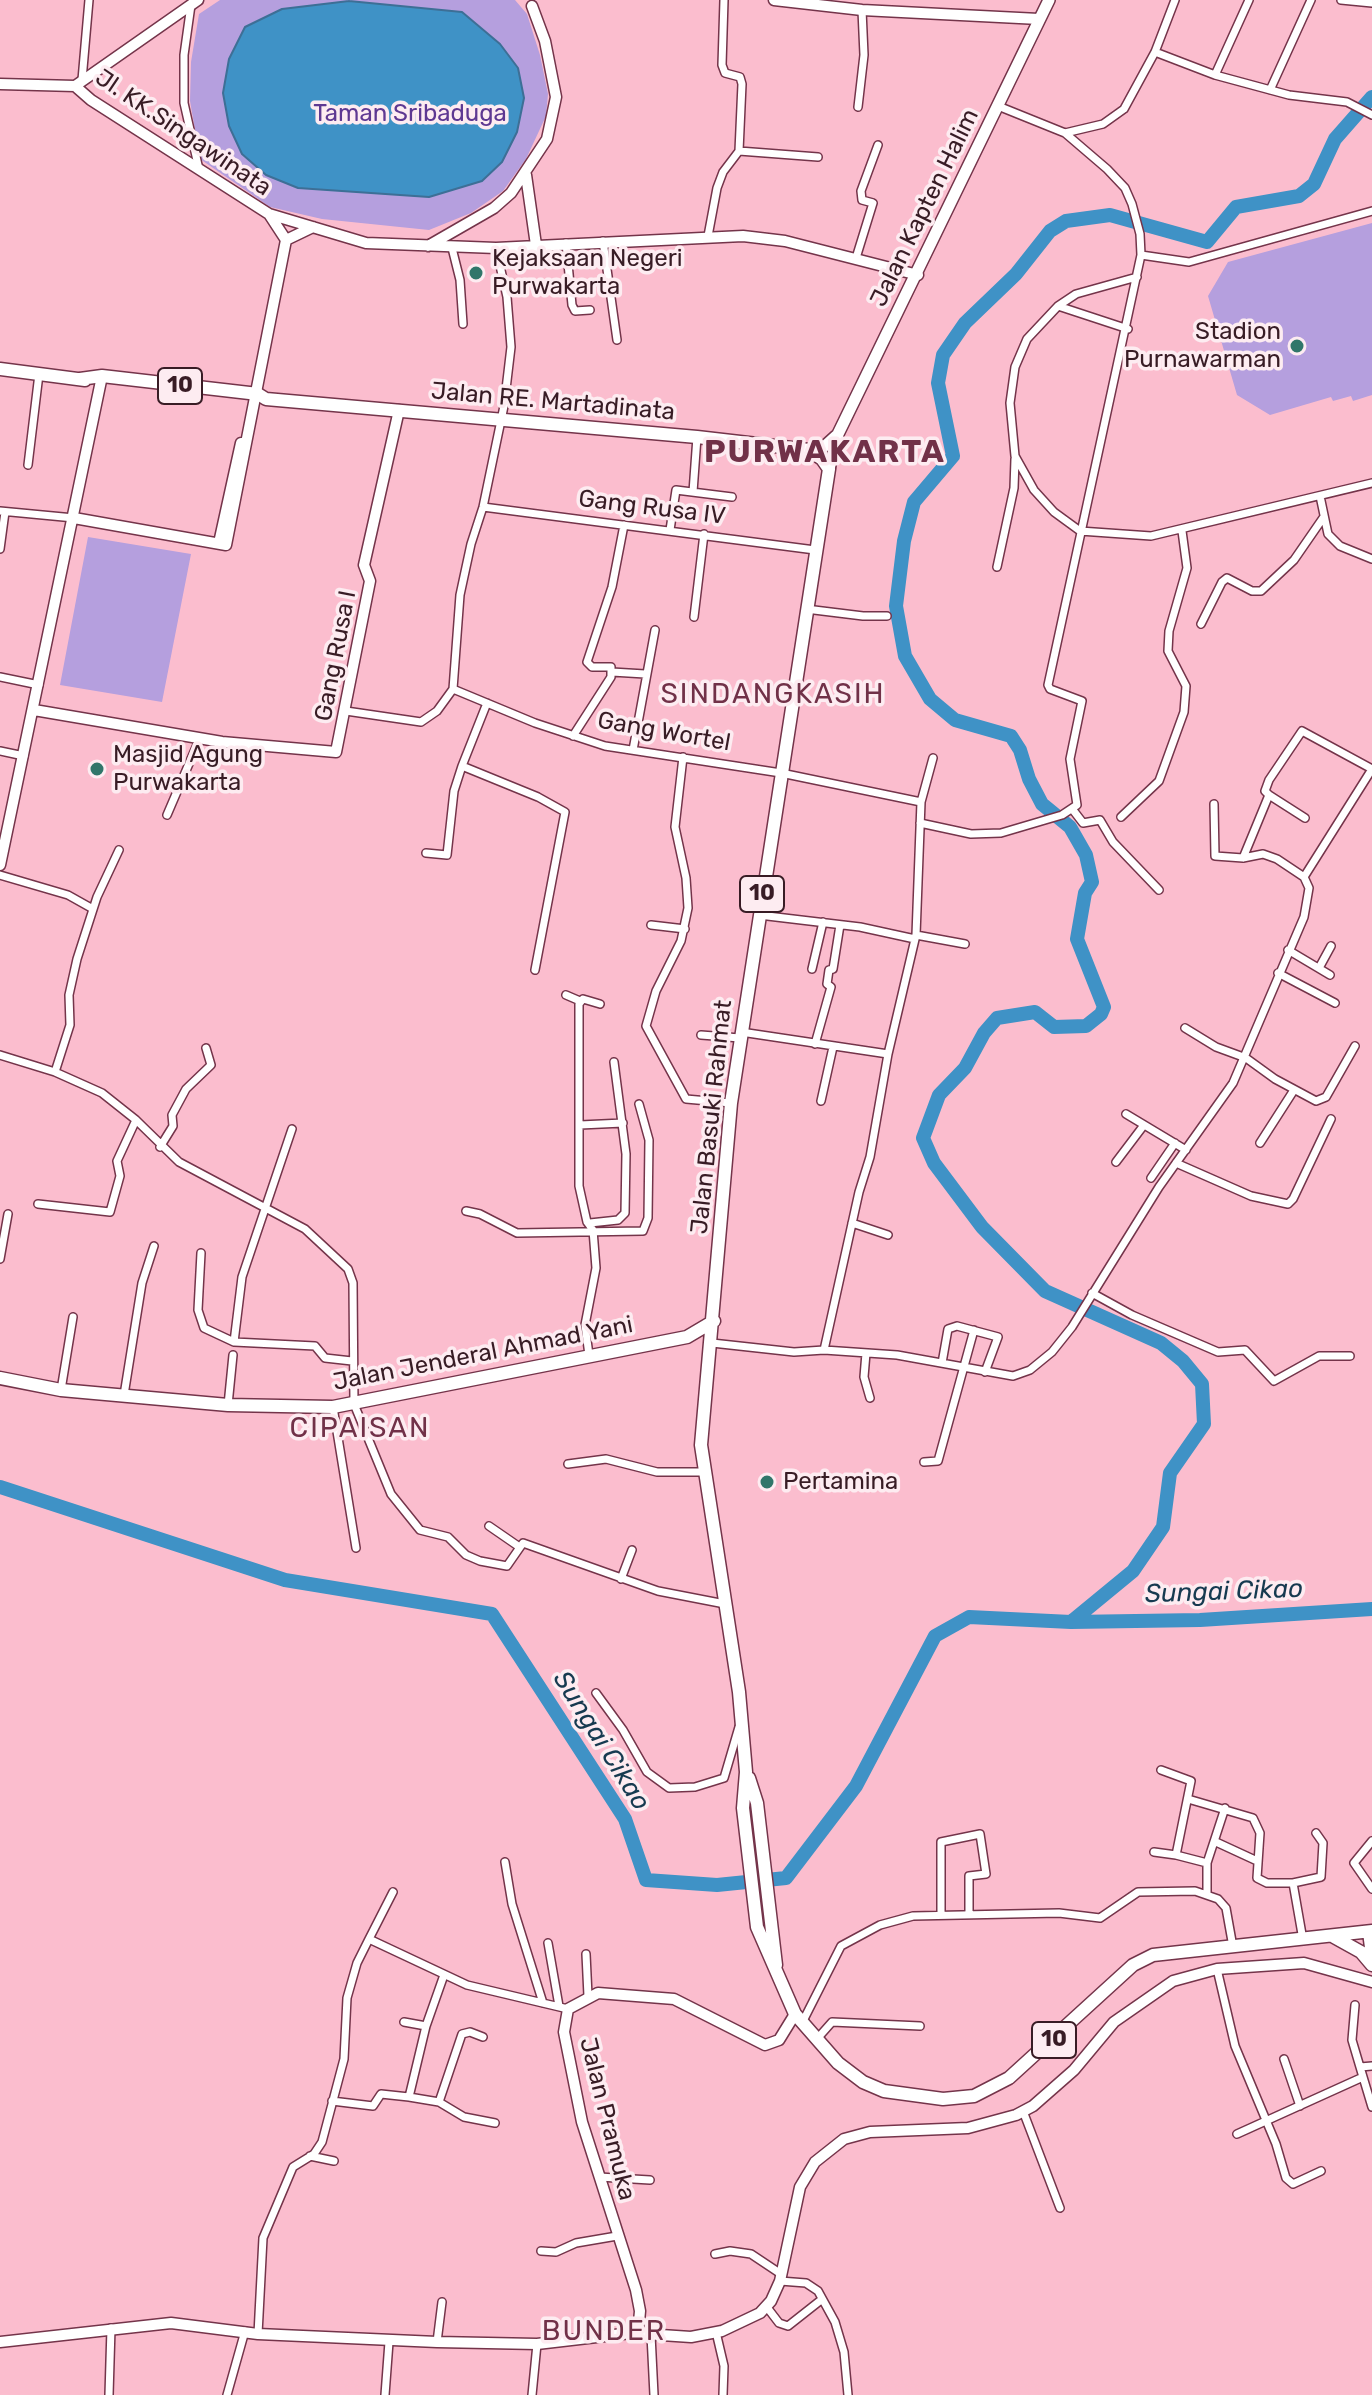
<!DOCTYPE html>
<style>
body{margin:0}
canvas{display:block;background:#fbbdce}
</style>
<canvas width="1372" height="2395"></canvas>
<script>
const ctx = document.querySelector('canvas').getContext('2d');
ctx.lineJoin = 'round';
function fill(path, color) {
  ctx.fillStyle = color;
  ctx.fill(path, 'evenodd');
}
function poly(rows) {
  const path = new Path2D();
  for (const r of rows) {
    path.moveTo(r[0], r[1]);
    for (let i = 2; i < r.length; i += 2) path.lineTo(r[i], r[i + 1]);
  }
  return path;
}
function trace(path, color, width, dash) {
  ctx.strokeStyle = color;
  ctx.lineWidth = width;
  ctx.lineCap = dash ? 'butt' : 'round';
  ctx.setLineDash(dash || []);
  ctx.stroke(path);
}
function label(font, color, halo, rows, align = 'center') {
  ctx.font = font + ' Rubik,sans-serif';
  ctx.lineWidth = 7;
  ctx.setLineDash([]);
  ctx.textBaseline = 'middle';
  ctx.strokeStyle = halo;
  ctx.fillStyle = color;
  for (const [text, x, y, turn = 0] of rows) {
    ctx.save();
    ctx.translate(x, y);
    ctx.rotate((+turn || 0) * Math.PI / 180);
    ctx.textAlign = isNaN(turn) ? turn : align;
    if (halo) ctx.strokeText(text, 0, 0);
    ctx.fillText(text, 0, 0);
    ctx.restore();
  }
}
fill(poly([
 [220,0,515,0,527,14,540,55,548,94,546,116,526,159,503,191,471,213,429,230,322,219,270,207,200,159,190,101,191,62,199,14],
 [1372,223,1372,395,1353,401,1351,396,1333,401,1331,397,1270,415,1237,395,1208,296,1228,262],
 [88,537,191,554,162,702,60,685]
]), '#b59fde');
const water = poly([
 [349,1,462,12,500,44,518,68,524,98,517,132,502,162,482,181,429,197,298,188,266,175,242,154,229,126,223,93,229,59,245,27,282,9,349,1]
]);
fill(water, '#3f92c6');
trace(water, '#3d6f96', 2);
trace(poly([
 [0,1487,285,1580,492,1614,625,1819,646,1880,717,1885,786,1878,856,1786,935,1636,969,1617,1071,1622,1200,1620,1372,1609],
 [1071,1622,1133,1571,1163,1527,1170,1473,1204,1424,1202,1384,1183,1361,1161,1343,1045,1291,982,1227,934,1163,923,1138,939,1095,965,1068,984,1033,997,1018,1035,1012,1054,1027,1086,1026,1101,1014,1104,1007,1077,939,1085,893,1092,882,1086,855,1070,827,1042,804,1029,779,1020,750,1011,736,955,720,930,699,905,656,896,606,904,541,914,502,953,456,938,383,943,355,965,323,1016,274,1050,231,1066,221,1110,215,1207,242,1236,207,1299,196,1314,184,1335,139,1372,97]
]), '#3f92c6', 14);
const street = poly([
 [1341,0,1372,3],
 [191,5,184,55,184,103,198,165],
 [1155,52,1215,75,1249,0],
 [1215,75,1289,95,1347,102,1372,115],
 [82,80,89,0],
 [1270,90,1311,0],
 [858,107,864,55,862,10],
 [1065,133,1103,124,1124,109,1155,52,1175,0],
 [739,151,818,157],
 [708,236,717,188,723,172,739,151,742,84,740,77,725,73,722,65,724,0],
 [603,241,617,340],
 [566,243,572,305,575,311,590,310],
 [452,248,460,280,463,324],
 [1141,255,1189,262,1372,211],
 [856,258,873,203,862,200,861,191,878,145],
 [1137,277,1076,294,1058,306,1027,339,1015,367,1010,403,1015,456,1034,490,1054,512,1080,531,1151,536,1372,483],
 [1058,306,1128,329],
 [28,465,39,374],
 [693,492,697,437],
 [1320,496,1328,534,1340,546,1372,559],
 [483,507,815,550],
 [0,511,74,518],
 [670,530,676,490,732,497],
 [0,549,5,512],
 [997,567,1014,488,1015,459],
 [806,609,863,616,887,616],
 [694,617,704,534],
 [1201,624,1222,582,1227,578,1252,591,1261,591,1294,560,1323,518],
 [612,672,645,674],
 [0,677,39,685],
 [453,689,535,723,605,746,781,773,921,802,916,935,888,1054,870,1157,859,1192,824,1350,794,1352,712,1343],
 [487,703,462,766,538,797,565,812,535,970],
 [346,711,421,722,437,711,453,689,460,595,471,544,483,507,504,406,511,347,507,297,496,248],
 [573,736,611,677,611,667,592,667,587,662,612,587,624,525],
 [633,750,655,630],
 [0,751,24,756],
 [683,757,675,827,686,878,688,908,681,941,656,991,646,1026,686,1099,731,1103],
 [1269,795,1305,818],
 [921,802,933,758],
 [1214,804,1215,856,1243,858,1263,854,1277,859,1304,877],
 [1073,810,1083,823,1100,820,1113,842,1159,890],
 [167,815,200,738],
 [1121,817,1159,781,1184,712,1186,686,1168,651,1169,631,1187,568,1182,531],
 [920,823,971,834,1001,833,1062,815,1077,805,1070,759,1082,701,1050,689,1048,685,1141,255,1140,234,1132,204,1125,188,1107,169,1065,133,998,106],
 [426,853,447,855,454,791,462,766],
 [1243,858,1269,795,1265,791,1269,780,1302,731,1372,769],
 [0,875,68,895,93,909],
 [759,915,860,927,915,939],
 [651,925,685,929],
 [916,935,965,944],
 [1288,950,1330,975],
 [1319,968,1331,946],
 [812,969,823,922],
 [1278,973,1335,1003],
 [566,995,580,1001],
 [1185,1028,1216,1047,1246,1058,1275,1079,1316,1101,1326,1097,1355,1046],
 [741,1032,888,1054],
 [701,1035,740,1038],
 [815,1044,831,987,827,984,829,970,833,969,840,925],
 [0,1055,55,1072,102,1093,136,1120,179,1162,305,1229,348,1269,353,1283,354,1404,391,1494,420,1530,448,1537,466,1555,480,1561,507,1566,523,1543,658,1591,725,1604],
 [55,1072,70,1025,69,995,77,959,97,897,119,850],
 [821,1101,833,1047],
 [1126,1114,1186,1150],
 [580,1125,623,1123],
 [1260,1143,1294,1090],
 [160,1147,173,1126,172,1115,186,1089,211,1065,206,1048],
 [1116,1162,1144,1125],
 [1176,1163,1251,1196,1288,1204,1293,1199,1331,1119],
 [1151,1178,1175,1143],
 [38,1204,110,1212,120,1176,117,1161,136,1120],
 [466,1211,480,1214,517,1233,643,1231,648,1218,649,1140,639,1104],
 [590,1223,618,1220,625,1213,626,1154,614,1062],
 [852,1223,888,1235],
 [201,1253,198,1310,204,1328,234,1342,315,1346,325,1358,352,1361],
 [0,1259,8,1214],
 [1092,1293,1132,1315,1218,1352,1245,1350,1274,1381,1319,1356,1350,1356],
 [234,1342,242,1277,292,1129],
 [824,1350,897,1355,1013,1376,1030,1370,1052,1352,1072,1327,1159,1187,1233,1083,1304,917,1309,888,1304,877,1372,769],
 [866,1353,864,1377,870,1398],
 [589,1355,585,1325,596,1268,593,1230,587,1222,579,1186,579,1004,583,999,600,1004],
 [942,1363,948,1329,957,1326,998,1337,985,1372],
 [61,1390,73,1317],
 [124,1395,142,1283,154,1246],
 [228,1405,233,1355],
 [333,1407,356,1548],
 [924,1462,938,1461,974,1330],
 [568,1464,606,1459,657,1472,703,1472],
 [489,1526,518,1546],
 [621,1579,632,1550],
 [596,1693,623,1730,647,1772,669,1788,695,1787,724,1778,739,1727],
 [1161,1770,1191,1781,1176,1855,1207,1863,1207,1894],
 [1188,1799,1253,1818,1260,1833,1257,1878,1267,1883,1293,1883],
 [1372,1841,1354,1863,1372,1889],
 [1216,1842,1255,1860],
 [1154,1852,1176,1855],
 [505,1862,512,1904,543,2003],
 [1207,1863,1225,1808],
 [941,1914,941,1842,980,1834,986,1874,969,1876,969,1915],
 [369,1939,393,1892],
 [1303,1940,1293,1883,1321,1877,1323,1843,1316,1833],
 [548,1943,559,2006],
 [586,1954,588,1996],
 [1217,1969,1235,2046,1276,2144,1286,2178,1293,2184,1321,2171],
 [1355,2005,1352,2040,1360,2067],
 [404,2022,426,2026],
 [802,2023,841,1946,880,1925,913,1916,1059,1913,1100,1918,1138,1892,1195,1891,1218,1899,1226,1908,1233,1947],
 [816,2040,832,2022,920,2026],
 [1284,2059,1300,2106],
 [1372,2066,1360,2067,1372,2107],
 [409,2097,426,2026,444,1975],
 [332,2101,373,2106,381,2094,409,2097,439,2102,464,2117,495,2123],
 [439,2102,462,2034,470,2032,483,2037],
 [1023,2111,1060,2208],
 [1237,2134,1363,2077],
 [310,2156,334,2161],
 [599,2177,650,2180],
 [541,2251,556,2252,576,2243,617,2236],
 [715,2254,730,2251,751,2254,781,2274],
 [780,2281,806,2283,818,2291,835,2322,844,2352,848,2395],
 [766,2306,779,2323,788,2326,821,2300],
 [716,2332,724,2366,723,2395],
 [258,2334,263,2238,293,2167,314,2154,322,2142,344,2059,347,1998,357,1963,369,1939,467,1985,568,2009],
 [651,2335,654,2395],
 [437,2342,442,2302],
 [109,2395,111,2328],
 [227,2395,245,2331],
 [385,2395,389,2342],
 [532,2395,537,2344]
]);
const secondary = poly([
 [774,0,862,10,1039,19],
 [0,84,75,86,198,0],
 [75,86,91,100,269,214,366,243,496,248,743,236,785,241,918,275],
 [526,175,536,245],
 [286,240,313,227],
 [428,246,494,208,511,193,547,139,556,97,545,41,532,6],
 [74,518,226,545,286,240,269,214],
 [219,543,241,443],
 [34,710,222,742,336,752,370,581,364,565,399,410],
 [0,865,102,376],
 [638,2333,640,2311,636,2290,582,2122,564,2032,568,2009,598,1993,674,1999,765,2045,779,2040,795,2014],
 [0,2342,171,2323,258,2334,437,2342,537,2344,631,2333,691,2337,722,2331,760,2313,771,2301,780,2281,800,2187,815,2162,844,2139,870,2132,968,2128,1016,2115,1033,2106,1074,2070,1114,2022,1173,1981,1217,1969,1304,1963,1372,1982]
]);
const primary = poly([
 [809,450,825,446,836,436],
 [829,469,838,434,1049,0]
]);
const highway = poly([
 [0,369,85,380],
 [80,379,102,376,258,394,266,399,697,437,809,450,822,459,829,469,731,1103,701,1445,739,1692,746,1772,743,1808,757,1927,795,2014,838,2063,863,2082,884,2091,943,2099,974,2096,1009,2078,1133,1965,1153,1955,1372,1931],
 [0,1378,61,1390,228,1405,333,1407,687,1337,714,1321],
 [749,1778,757,1803,776,1965],
 [1369,1932,1372,1955],
 [1334,1937,1361,1952,1372,1965]
]);
trace(street, '#74344a', 10);
trace(secondary, '#74344a', 13);
trace(primary, '#74344a', 14);
trace(highway, '#74344a', 15);
trace(street, '#fff', 7);
trace(secondary, '#fff', 10);
trace(primary, '#fff', 11);
trace(highway, '#fff', 12);
for (const [x, y, r, color] of [
 [476,273,8,"#31766a"],
 [1297,346,8,"#31766a"],
 [97,769,8,"#31766a"],
 [767,1482,8,"#31766a"]
]) {
  const dot = new Path2D();
  dot.arc(x, y, r, 0, 2 * Math.PI);
  ctx.fillStyle = color;
  ctx.fill(dot);
  trace(dot, '#fdecf1', 3);
}
for (const [x, y, w] of [
 [180,386,44],
 [762,894,44],
 [1054,2040,44]
]) {
  const box = new Path2D();
  box.roundRect(x - w / 2, y - 18, w, 36, 6);
  ctx.fillStyle = '#fdecf1';
  ctx.fill(box);
  trace(box, '#381c25', 2);
}
label('bold 22px', '#381c25', null, [
 ["10",180,386],
 ["10",762,894],
 ["10",1054,2040]
]);
label('24px', '#5e3892', '#fdecf1', [
 ["Taman Sribaduga",410,114]
]);
label('24px', '#381c25', '#fdecf1', [
 ["Jl. KK.Singawinata",183,133,34],
 ["Jalan Kapten Halim",925,208,-64],
 ["Jalan RE. Martadinata",553,402,5],
 ["Gang Rusa IV",652,508,7],
 ["Gang Rusa I",336,656,-79],
 ["Gang Wortel",664,732,10],
 ["Jalan Basuki Rahmat",712,1117,-84],
 ["Jalan Jenderal Ahmad Yani",483,1354,-11],
 ["Jalan Pramuka",607,2119,76]
]);
label('24px', '#381c25', '#fdecf1', [
 ["Kejaksaan Negeri",492,259],
 ["Purwakarta",492,287],
 ["Stadion",1281,332,"right"],
 ["Purnawarman",1281,360,"right"],
 ["Masjid Agung",113,755],
 ["Purwakarta",113,783],
 ["Pertamina",783,1482]
], 'left');
label('italic 26px', '#163a50', '#fdecf1', [
 ["Sungai Cikao",1224,1592,-2],
 ["Sungai Cikao",601,1741,58]
]);
ctx.letterSpacing = '2px';
label('28px', '#713148', '#fdecf1', [
 ["SINDANGKASIH",773,695],
 ["CIPAISAN",360,1429],
 ["BUNDER",604,2332]
]);
ctx.letterSpacing = '0px';
ctx.letterSpacing = '2px';
label('bold 32px', '#713148', '#fdecf1', [
 ["PURWAKARTA",825,453]
]);
ctx.letterSpacing = '0px';
</script>
